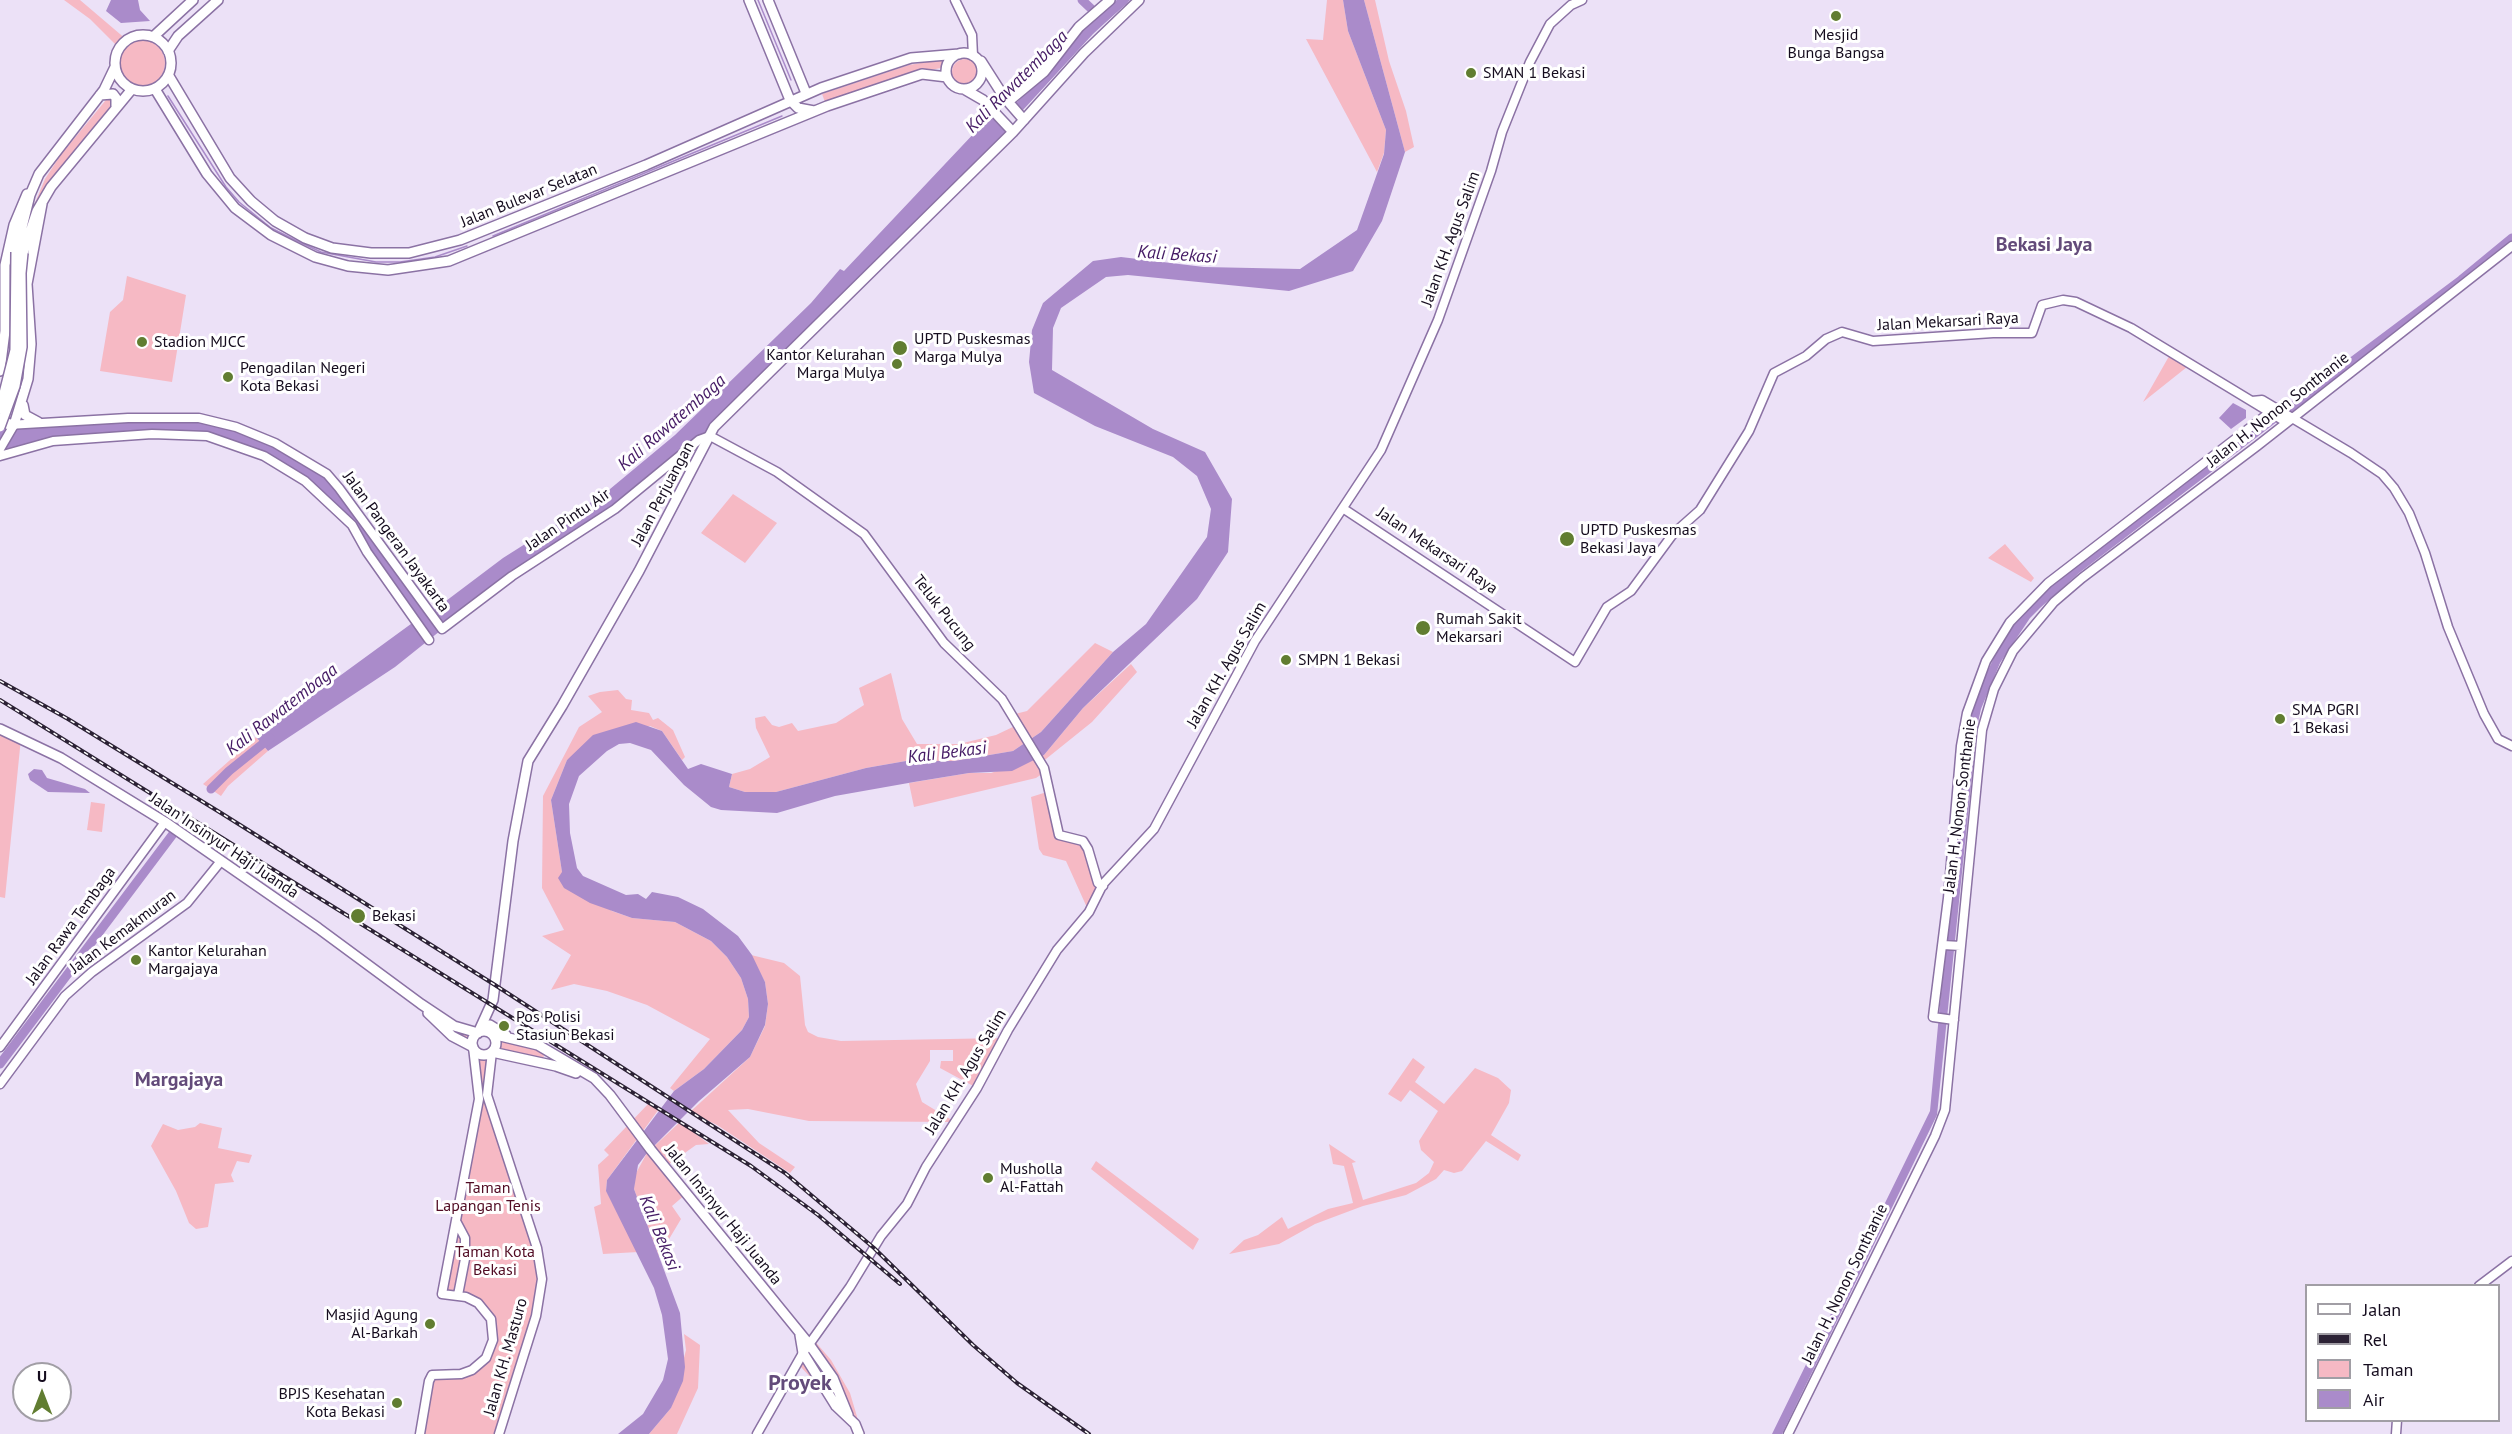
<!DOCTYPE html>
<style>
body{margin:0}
#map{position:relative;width:2512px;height:1434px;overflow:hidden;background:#ece1f7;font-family:"PT Sans",sans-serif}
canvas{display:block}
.legend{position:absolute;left:2305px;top:1284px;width:195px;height:138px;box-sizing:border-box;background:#fff;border:2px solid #a19ea5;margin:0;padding:8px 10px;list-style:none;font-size:18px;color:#150c1e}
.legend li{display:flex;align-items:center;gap:12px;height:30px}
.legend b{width:30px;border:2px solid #a19ea5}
.north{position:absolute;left:12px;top:1362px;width:60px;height:60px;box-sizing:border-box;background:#fff;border:2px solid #a19ea5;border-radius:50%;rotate:0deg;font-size:16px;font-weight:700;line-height:24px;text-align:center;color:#150c1e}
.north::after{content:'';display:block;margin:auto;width:21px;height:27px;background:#617d31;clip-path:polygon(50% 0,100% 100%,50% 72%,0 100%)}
</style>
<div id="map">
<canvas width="2512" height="1434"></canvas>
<ul class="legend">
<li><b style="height:8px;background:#fff"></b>Jalan</li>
<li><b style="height:8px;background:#2c2235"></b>Rel</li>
<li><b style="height:16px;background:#f6b9c4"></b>Taman</li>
<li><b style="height:16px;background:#aa8bca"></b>Air</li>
</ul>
<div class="north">U</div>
</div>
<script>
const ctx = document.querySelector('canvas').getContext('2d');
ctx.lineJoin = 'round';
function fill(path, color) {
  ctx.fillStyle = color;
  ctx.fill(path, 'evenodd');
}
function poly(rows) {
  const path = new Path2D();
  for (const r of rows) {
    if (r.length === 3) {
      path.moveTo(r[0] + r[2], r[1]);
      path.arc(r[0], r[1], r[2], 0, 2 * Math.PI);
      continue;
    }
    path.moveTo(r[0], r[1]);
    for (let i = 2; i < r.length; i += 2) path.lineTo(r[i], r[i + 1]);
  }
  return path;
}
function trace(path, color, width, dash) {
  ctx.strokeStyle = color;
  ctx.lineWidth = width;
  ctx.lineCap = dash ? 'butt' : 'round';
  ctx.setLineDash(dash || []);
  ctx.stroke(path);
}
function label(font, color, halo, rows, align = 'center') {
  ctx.font = font + ' "PT Sans",sans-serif';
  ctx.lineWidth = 6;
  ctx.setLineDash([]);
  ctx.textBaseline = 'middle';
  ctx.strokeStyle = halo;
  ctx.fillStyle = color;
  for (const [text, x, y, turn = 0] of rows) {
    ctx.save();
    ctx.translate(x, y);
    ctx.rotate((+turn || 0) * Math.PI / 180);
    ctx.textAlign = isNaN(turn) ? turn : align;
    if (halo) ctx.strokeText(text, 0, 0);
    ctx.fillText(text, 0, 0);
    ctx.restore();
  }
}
fill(poly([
 [64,0,80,0,127,40,119,48,90,19],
 [1327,0,1343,0,1348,31,1386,130,1384,153,1377,172,1306,39,1323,40],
 [1364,0,1375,0,1389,61,1406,111,1414,147,1405,152],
 [142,63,23],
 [965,72,13],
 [944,59,941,68,909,74,825,102,822,94,909,65],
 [110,95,113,103,45,189,29,217,45,179,60,156],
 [127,276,186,295,172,382,100,371,110,312,123,300],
 [2172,351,2192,363,2143,402],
 [733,494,777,523,745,563,701,533],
 [2005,544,2034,578,2031,582,1988,558],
 [1095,643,1113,652,1041,732,1013,751,954,761,906,761,866,768,776,792,745,792,729,787,732,774,750,769,770,757,756,728,755,718,765,716,772,725,779,727,792,723,798,731,836,723,864,705,859,688,891,673,902,719,917,744,959,744,996,735,1017,725,1011,715,1027,711],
 [1131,664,1137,672,1092,722,1041,763,1045,772,1036,778,914,807,909,783,969,773,991,773,1044,755,1083,708],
 [618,690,626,699,632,700,631,710,649,713,653,720,658,718,673,730,685,757,682,760,662,731,650,726,567,760,551,800,562,872,612,911,632,918,675,922,711,941,727,957,741,978,748,999,749,1017,742,1030,704,1069,674,1091,670,1088,710,1039,647,1005,607,991,574,984,551,990,571,955,542,936,564,930,542,888,543,796,579,727,602,712,588,696,600,692],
 [0,729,21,738,5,898,0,897],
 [256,737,268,751,228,786,221,796,203,784],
 [1050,791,1057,831,1083,841,1098,883,1089,912,1066,861,1043,855,1039,849,1031,797],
 [91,802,105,804,102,832,87,830],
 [751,955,784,963,800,976,805,1025,808,1032,818,1037,841,1041,1004,1038,977,1088,940,1068,941,1061,953,1061,953,1050,930,1050,930,1061,916,1084,922,1102,955,1122,809,1121,748,1109,728,1110,759,1143,795,1167,790,1173,717,1125,690,1112,750,1057,765,1026,768,1004,765,982],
 [431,1018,477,1035,473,1044,476,1052,482,1055,488,1055,495,1049,495,1038,545,1049,543,1060,492,1052,487,1089,533,1238,541,1293,499,1434,420,1434,432,1375,461,1374,479,1365,493,1330,478,1303,442,1294,476,1115,473,1047],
 [1413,1058,1425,1067,1415,1082,1444,1104,1475,1068,1498,1078,1511,1090,1509,1103,1491,1135,1521,1155,1518,1161,1486,1141,1462,1171,1454,1173,1444,1170,1436,1179,1406,1195,1363,1206,1315,1224,1279,1244,1229,1254,1244,1240,1258,1235,1282,1217,1288,1229,1328,1209,1353,1203,1344,1166,1333,1164,1329,1144,1356,1162,1352,1163,1363,1200,1416,1183,1429,1173,1434,1162,1421,1150,1419,1141,1438,1111,1410,1090,1401,1102,1388,1094],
 [649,1103,659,1109,607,1180,606,1190,638,1252,603,1254,594,1207,601,1204,598,1165,609,1155,604,1150],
 [680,1122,709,1144,696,1145,665,1167,686,1194,672,1206,681,1219,659,1256,634,1189,635,1175,647,1153],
 [200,1123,222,1128,218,1148,252,1155,249,1163,237,1161,231,1175,234,1182,215,1184,208,1227,196,1229,189,1223,176,1191,151,1146,163,1124,178,1130,195,1127],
 [1096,1161,1199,1239,1193,1250,1091,1169],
 [684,1334,700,1345,698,1388,677,1434,649,1434,671,1408,686,1350],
 [813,1339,831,1360,850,1393,858,1420,855,1424,797,1363]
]), '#f6b9c4');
fill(poly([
 [111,0,138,0,140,10,150,21,121,23,106,11],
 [1117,0,1130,0,1093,34,1023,110,1016,103,1045,76,1081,32],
 [1343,0,1364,0,1405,152,1382,221,1353,271,1289,291,1128,275,1106,277,1061,308,1053,328,1052,370,1153,429,1205,452,1232,499,1228,552,1197,599,1083,708,1044,755,1012,771,969,773,914,782,835,796,777,813,721,810,711,807,684,785,651,750,630,743,619,744,607,751,579,776,569,804,570,833,577,868,583,876,626,895,638,894,646,899,652,892,678,897,703,909,738,936,752,955,765,982,768,1004,765,1025,750,1057,699,1101,647,1153,638,1165,634,1189,680,1313,685,1367,683,1381,671,1408,649,1434,618,1434,643,1414,663,1380,668,1359,662,1315,654,1288,606,1191,607,1180,674,1091,704,1069,742,1030,749,1017,748,999,741,978,727,957,711,941,675,922,632,918,590,903,564,888,558,878,562,872,551,800,567,760,593,735,636,722,662,731,688,769,701,764,732,774,729,787,745,792,776,792,866,768,906,761,954,761,1013,751,1041,732,1113,652,1146,624,1207,537,1211,509,1197,476,1173,457,1095,426,1034,393,1029,362,1032,330,1043,303,1093,261,1121,257,1204,267,1300,269,1357,230,1384,154,1386,130,1348,31],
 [995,111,1013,132,714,427,615,508,475,603,395,667,268,751,256,737,415,621,358,533,287,469,207,436,68,440,0,456,0,426,165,417,236,427,327,474,430,613,503,558,604,494,675,435,811,303,840,269,844,271],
 [2233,403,2246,410,2246,418,2231,429,2219,418],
 [2271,417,2278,421,2079,573,2040,608,2030,618,2000,663,1981,709,1977,727,1937,1115,1782,1434,1772,1434,1930,1111,1964,748,1971,716,1981,685,2000,645,2021,615,2043,592],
 [34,769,42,770,47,778,85,789,90,793,48,792,30,780,28,774]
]), '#aa8bca');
trace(poly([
 [758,0,791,80],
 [168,96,226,187,239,202,271,228,295,240,321,252,376,262,400,262,435,257,467,246],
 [493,236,782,116]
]), '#aa8bca', 1.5);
trace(poly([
 [1082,0,1102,19,1124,0],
 [2278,417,2461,280,2512,238],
 [211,789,229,771,270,738],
 [0,1064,173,834]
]), '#aa8bca', 9);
const secondary = poly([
 [955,0,972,35,973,56],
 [2252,401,2262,400,2351,453,2382,474,2394,488,2409,513,2425,553,2448,627,2484,714,2498,739,2512,746],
 [8,425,128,418,199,418,236,427,275,443,327,474,339,488,442,629,512,576,615,509,699,440,710,436,777,472,864,534,944,643,1002,699,1044,768,1059,835,1083,841,1088,849,1098,883,1103,886],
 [0,449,14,425],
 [0,456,53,441,152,434,207,436,264,456,305,481,352,525,367,552,429,640],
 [1344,509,1575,662,1607,607,1631,591,1673,534,1700,510,1749,431,1774,373,1806,356,1826,339,1842,332,1873,341,1993,333,2032,333,2042,305,2063,300,2076,302,2131,328,2286,422],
 [1943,945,1961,946],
 [1954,1020,1933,1017,1948,898,1961,746,1967,713,1986,661,2010,622,2048,583,2269,413],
 [0,1047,165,822],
 [492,1052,487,1095,537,1248,542,1279,536,1316,499,1434],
 [0,1084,65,996,92,972,187,903,221,861],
 [456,1221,465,1238,465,1259,458,1295],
 [2479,1286,2512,1261],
 [420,1434,429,1381,432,1375,461,1374,472,1370,486,1358,493,1340,491,1319,478,1303,466,1297,442,1294,479,1099,473,1047],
 [757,1434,803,1353,850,1287,881,1236,907,1204,926,1167,977,1088,1008,1030,1057,950,1089,912,1103,884,1154,829,1255,641,1381,450,1438,320,1491,171,1502,132,1530,62,1550,24,1571,5,1582,0],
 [1788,1434,1935,1136,1945,1110,1982,730,1994,689,2013,651,2054,602,2082,578,2257,446,2512,246],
 [2396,1434,2397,1420]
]);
const primary = poly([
 [749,0,790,100,798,108,814,111],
 [768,0,806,93],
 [143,63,28],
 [153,37,193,0],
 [168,51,178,36,218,0],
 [964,71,18],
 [981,61,1004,97,1024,120],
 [169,76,230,178,251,201,275,221,305,238,332,248,371,253,409,253,460,240,646,165,821,88,911,58,959,54],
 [155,89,207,174,235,208,271,235,315,257,348,266,388,270,449,261,827,106,922,74,947,77],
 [964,89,983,100,1013,132],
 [100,95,113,94,116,98,116,106],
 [1009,101,1044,72,1079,27,1110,0],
 [16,252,30,195,39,174,104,90,115,67],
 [23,253,37,211,51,187,132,89],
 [0,371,5,331,5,265,14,225,27,194],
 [23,405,25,415,38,422],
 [0,421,14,425,28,379,31,344,27,284,42,204],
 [0,729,61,758,165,822,318,928,421,1004,454,1026,478,1033,493,1000,513,841,528,761,562,706,639,571,714,427,1013,132,1084,53,1139,0],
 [428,1013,452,1036,473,1047],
 [490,1025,506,1035],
 [484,1043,12],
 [492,1034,538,1045,594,1078,610,1095,651,1150,809,1344,833,1378,848,1415],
 [492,1052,556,1066,576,1073],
 [800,1335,803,1353,836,1406,855,1424,859,1434]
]);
trace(secondary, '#8b72a4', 11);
trace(primary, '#8b72a4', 12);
trace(secondary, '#fff', 8);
trace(primary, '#fff', 9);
const rail = poly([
 [0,681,68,719,221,813,495,985,785,1173,874,1248,973,1345,1017,1383,1089,1434],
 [0,700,751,1166,818,1215,900,1284]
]);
trace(rail, '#2c2235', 4);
trace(rail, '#fff', 1.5, [4.5]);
const primaryBridge = poly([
 [0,409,15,350,16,252],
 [0,427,15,386,22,347,21,273,23,253]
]);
trace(primaryBridge, '#8b72a4', 12, []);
trace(primaryBridge, '#fff', 9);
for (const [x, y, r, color] of [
 [1836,16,6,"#617d31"],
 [1471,73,6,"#617d31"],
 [142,342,6,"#617d31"],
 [900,348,8,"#617d31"],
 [897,364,6,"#617d31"],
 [228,377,6,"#617d31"],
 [1567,539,8,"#617d31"],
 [1423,628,8,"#617d31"],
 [1286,660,6,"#617d31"],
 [2280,719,6,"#617d31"],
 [358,916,8,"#617d31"],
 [136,960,6,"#617d31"],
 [504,1026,6,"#617d31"],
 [988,1178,6,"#617d31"],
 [430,1324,6,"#617d31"],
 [397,1403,6,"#617d31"]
]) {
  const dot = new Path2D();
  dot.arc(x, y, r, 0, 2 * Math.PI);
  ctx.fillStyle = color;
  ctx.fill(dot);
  trace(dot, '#fff', 2);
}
label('16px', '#150c1e', '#fff', [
 ["Mesjid",1836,35,"center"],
 ["Bunga Bangsa",1836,53,"center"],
 ["SMAN 1 Bekasi",1483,73],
 ["UPTD Puskesmas",914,339],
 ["Marga Mulya",914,357],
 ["Stadion MJCC",154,342],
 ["Kantor Kelurahan",885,355,"right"],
 ["Marga Mulya",885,373,"right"],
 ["Pengadilan Negeri",240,368],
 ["Kota Bekasi",240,386],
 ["UPTD Puskesmas",1580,530],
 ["Bekasi Jaya",1580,548],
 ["Rumah Sakit",1436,619],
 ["Mekarsari",1436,637],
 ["SMPN 1 Bekasi",1298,660],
 ["SMA PGRI",2292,710],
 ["1 Bekasi",2292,728],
 ["Bekasi",372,916],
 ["Kantor Kelurahan",148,951],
 ["Margajaya",148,969],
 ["Pos Polisi",516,1017],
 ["Stasiun Bekasi",516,1035],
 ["Musholla",1000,1169],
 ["Al-Fattah",1000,1187],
 ["Masjid Agung",418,1315,"right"],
 ["Al-Barkah",418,1333,"right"],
 ["BPJS Kesehatan",385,1394,"right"],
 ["Kota Bekasi",385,1412,"right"]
], 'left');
label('16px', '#150c1e', '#fff', [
 ["Jalan Bulevar Selatan",529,196,-22],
 ["Jalan KH. Agus Salim",1451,239,-70],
 ["Jalan Mekarsari Raya",1948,322,-3],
 ["Jalan H. Nonon Sonthanie",2278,410,-38],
 ["Jalan Perjuangan",663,494,-62],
 ["Jalan Pintu Air",568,520,-34],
 ["Jalan Pangeran Jayakarta",396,542,54],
 ["Jalan Mekarsari Raya",1437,551,34],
 ["Teluk Pucung",944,613,52],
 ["Jalan KH. Agus Salim",1227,665,-60],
 ["Jalan H. Nonon Sonthanie",1960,806,-83],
 ["Jalan Insinyur Haji Juanda",224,846,34],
 ["Jalan Rawa Tembaga",71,926,-54],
 ["Jalan Kemakmuran",123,932,-37],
 ["Jalan KH. Agus Salim",966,1072,-59],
 ["Jalan Insinyur Haji Juanda",723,1215,51],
 ["Jalan H. Nonon Sonthanie",1845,1284,-64],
 ["Jalan KH. Masturo",506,1357,-74]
]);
label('16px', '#510b23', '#fff', [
 ["Taman",488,1188],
 ["Lapangan Tenis",488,1206],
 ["Taman Kota",495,1252],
 ["Bekasi",495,1270]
]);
label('italic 18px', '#451b65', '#fff', [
 ["Kali Rawatembaga",1017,82,-45],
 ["Kali Bekasi",1177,255,4],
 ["Kali Rawatembaga",672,423,-41],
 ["Kali Rawatembaga",282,710,-38],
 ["Kali Bekasi",947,753,-7],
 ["Kali Bekasi",659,1233,68]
]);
label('bold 20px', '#634b7a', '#fff', [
 ["Bekasi Jaya",2044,245],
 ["Margajaya",179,1080]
]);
label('bold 22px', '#634b7a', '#fff', [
 ["Proyek",800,1384]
]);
</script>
